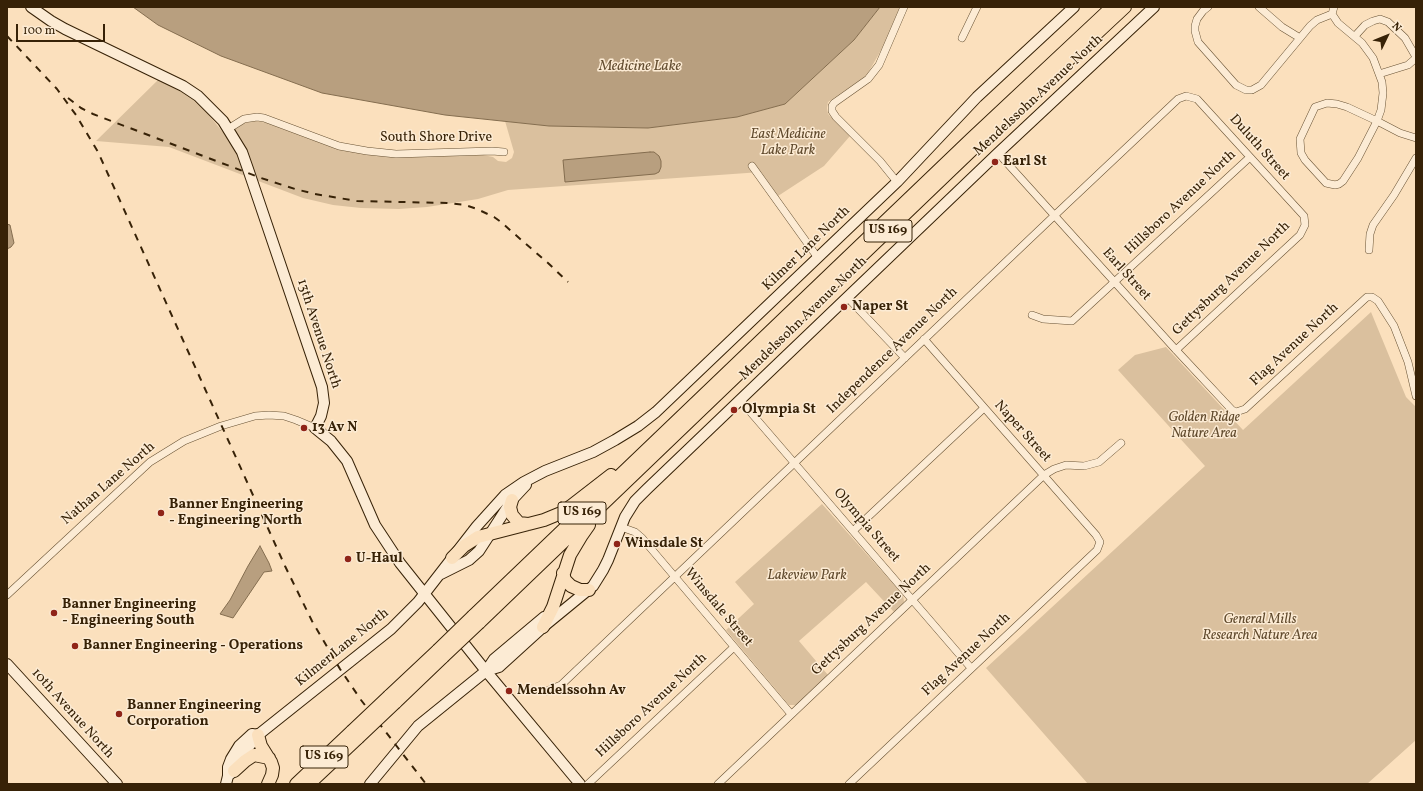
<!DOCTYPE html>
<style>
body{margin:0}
#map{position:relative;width:1423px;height:791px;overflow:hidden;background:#fbe0bd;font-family:Vollkorn,serif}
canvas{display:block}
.frame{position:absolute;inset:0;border:8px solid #372207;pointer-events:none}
.north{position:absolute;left:1367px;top:16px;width:40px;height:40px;-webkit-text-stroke:3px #fcebd4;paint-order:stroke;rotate:47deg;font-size:11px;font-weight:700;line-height:16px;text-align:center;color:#372207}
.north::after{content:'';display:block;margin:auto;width:14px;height:18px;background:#372207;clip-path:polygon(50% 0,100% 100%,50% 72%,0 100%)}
.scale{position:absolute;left:16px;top:24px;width:89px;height:18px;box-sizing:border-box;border:2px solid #372207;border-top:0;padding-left:5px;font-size:12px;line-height:14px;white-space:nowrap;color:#372207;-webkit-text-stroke:3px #fcebd4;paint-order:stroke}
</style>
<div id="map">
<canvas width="1423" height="791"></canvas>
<div class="frame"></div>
<div class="north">N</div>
<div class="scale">100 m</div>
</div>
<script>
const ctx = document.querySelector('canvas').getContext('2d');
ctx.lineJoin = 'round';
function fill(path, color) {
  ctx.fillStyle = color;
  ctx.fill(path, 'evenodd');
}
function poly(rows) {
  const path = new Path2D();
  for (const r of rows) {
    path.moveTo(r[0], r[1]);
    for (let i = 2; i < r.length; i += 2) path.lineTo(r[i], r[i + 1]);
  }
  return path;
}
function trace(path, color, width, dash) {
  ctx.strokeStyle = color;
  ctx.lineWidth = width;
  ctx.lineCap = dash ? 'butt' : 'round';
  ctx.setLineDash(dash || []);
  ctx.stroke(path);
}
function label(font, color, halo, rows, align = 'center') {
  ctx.font = font + ' Vollkorn,serif';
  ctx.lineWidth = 3;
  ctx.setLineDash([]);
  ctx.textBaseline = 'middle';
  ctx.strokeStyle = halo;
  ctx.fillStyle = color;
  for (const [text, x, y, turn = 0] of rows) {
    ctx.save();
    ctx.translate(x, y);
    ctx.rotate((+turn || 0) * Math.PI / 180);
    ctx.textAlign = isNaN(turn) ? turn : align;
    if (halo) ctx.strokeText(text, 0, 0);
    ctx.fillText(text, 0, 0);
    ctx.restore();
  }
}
fill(poly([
 [880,7,902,7,884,45,868,73,863,78,828,102,827,108,828,114,850,136,824,166,778,196,761,172,508,190,478,199,427,207,399,209,361,208,333,205,303,198,169,147,96,141,159,79,181,92,194,101,207,113,226,136,242,124,255,121,268,123,340,150,397,157,483,155,493,157,498,161,506,162,512,158,514,152,505,121,549,126,648,128,737,117,785,104,854,40],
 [1371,312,1406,397,1416,407,1416,740,1367,784,1088,784,986,668,1205,466,1118,370,1135,355,1166,347,1243,430],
 [822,504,903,595,904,602,894,612,866,582,799,641,828,675,797,705,789,705,726,630,754,604,735,582]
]), '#dac09e');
const water = poly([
 [133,7,880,7,854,40,785,104,737,117,648,128,549,126,445,115,322,93,221,56,158,25,133,7],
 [650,152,654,152,659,156,661,161,661,167,659,172,655,174,565,182,563,160,650,152],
 [7,224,10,225,14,243,11,247,7,249,7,224],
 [260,546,269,563,272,571,264,572,233,618,220,614,230,600,248,566,260,546]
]);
fill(water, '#b89f7f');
trace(water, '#846d4f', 1);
const street = poly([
 [1208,7,1203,11,1197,19,1195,26,1195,31,1198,42,1236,85,1246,90,1252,90,1261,85,1310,26,1317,20,1332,14],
 [1259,7,1282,27,1300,38],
 [1334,7,1332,14,1338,23,1362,43,1373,58,1382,82,1383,93,1381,110,1377,121,1358,158,1343,181,1339,184,1335,185,1326,183,1305,160,1301,153,1300,139,1315,107,1327,103,1337,104,1347,107,1377,121,1400,133,1416,138],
 [1355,36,1365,25,1373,21,1380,19,1388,22,1405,38,1416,57],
 [962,38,977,7],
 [1379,74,1408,65,1416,58],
 [228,129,244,119,257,117,264,118,339,146,367,151,396,154,492,151,504,152],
 [998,153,1176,350,1232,410,1236,412,1245,409,1367,297,1372,297,1378,301,1394,326,1408,362,1416,396],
 [752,166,818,258],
 [897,182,880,161,836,117,832,111,832,106,834,103,868,79,879,65,904,7],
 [1369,250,1370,234,1373,225,1394,195,1416,158],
 [847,297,905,358],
 [1032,315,1043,319,1072,321,1250,157],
 [740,400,971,668],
 [621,527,635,532,642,538,791,714],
 [853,531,984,408],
 [7,595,150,462,184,441,221,426,255,416,269,415,284,416,296,420,315,428],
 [547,691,561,685,581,666,1055,215,1178,99,1186,96,1197,99,1304,216,1305,225,1300,235,1176,350],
 [588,784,734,647],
 [718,784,1044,475,1054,469,1066,465,1084,466,1099,462,1121,443],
 [849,784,1097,550,1100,542,1096,535,924,339]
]);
const secondary = poly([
 [31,7,51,21,65,29,183,86,198,96,223,121,242,152,248,169,322,387,324,403,321,416,315,428,331,441,347,461,375,525,400,563,486,671,580,784],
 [441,574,469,560,479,551,512,500,526,485],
 [7,664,117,784],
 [486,671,499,667,543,627,593,586,603,570,608,560,625,517,635,501,647,489,998,153,1154,7],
 [228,776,234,771,240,758,258,735,391,629,418,602,477,526,505,495,524,482,545,471,593,452,615,440,638,426,656,412,897,182,977,97,1074,7],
 [226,784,228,776,228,767,231,759,239,746,252,734,258,735],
 [370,784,418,726,486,671,494,659,544,617]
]);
const highway = poly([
 [512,500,510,507,512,515,519,523,528,524],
 [452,558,464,546,478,537,544,520,561,513,571,506,611,475],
 [563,573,565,580,571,586,580,590,589,590],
 [473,616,971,139,1112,7],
 [479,623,973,149,1125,7],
 [543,627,553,607,570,555,582,535,589,525],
 [389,696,438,650],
 [395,703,443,657],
 [258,735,261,746,271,762,273,768,272,775,268,784],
 [234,771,245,761,254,755,269,758],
 [296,784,352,731],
 [309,784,358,738]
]);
trace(street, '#685234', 8);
trace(secondary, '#372207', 12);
trace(highway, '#372207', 14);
trace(street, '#fcebd4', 7);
trace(secondary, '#fcebd4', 10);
trace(highway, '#fbe0bd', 12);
trace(poly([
 [7,36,57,89,76,115,98,152,285,566,312,621,340,669,361,700,426,784],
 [68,98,81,108,93,114,261,178,295,189,315,194,357,201,447,203,465,205,477,209,494,217,501,222,526,244,548,263,568,282]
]), '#372207', 2, [7, 7]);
const highwayBridge = poly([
 [438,650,473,616],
 [443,657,479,623],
 [352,731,389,696],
 [358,738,395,703]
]);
trace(highwayBridge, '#372207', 14, []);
trace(highwayBridge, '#fbe0bd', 12);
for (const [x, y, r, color] of [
 [995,162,4,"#8f2418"],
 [844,307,4,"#8f2418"],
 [734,410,4,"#8f2418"],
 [304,428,4,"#8f2418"],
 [161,513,4,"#8f2418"],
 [617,544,4,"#8f2418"],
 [348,559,4,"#8f2418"],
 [54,613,4,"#8f2418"],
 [75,646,4,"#8f2418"],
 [509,691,4,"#8f2418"],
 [119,714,4,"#8f2418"]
]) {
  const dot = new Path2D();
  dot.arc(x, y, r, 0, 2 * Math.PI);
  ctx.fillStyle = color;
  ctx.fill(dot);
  trace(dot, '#fcebd4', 1.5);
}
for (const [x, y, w] of [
 [888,231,48],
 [582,513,48],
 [324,757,48]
]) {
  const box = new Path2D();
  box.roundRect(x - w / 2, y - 11, w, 22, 3);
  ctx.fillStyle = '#fcebd4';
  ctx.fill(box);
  trace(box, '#372207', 1);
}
label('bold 13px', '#372207', null, [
 ["US 169",888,231],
 ["US 169",582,513],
 ["US 169",324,757]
]);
label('14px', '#372207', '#fcebd4', [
 ["Mendelssohn Avenue North",1039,96,-43],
 ["South Shore Drive",436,138],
 ["Duluth Street",1259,148,48],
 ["Hillsboro Avenue North",1181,203,-43],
 ["Kilmer Lane North",807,249,-44],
 ["Earl Street",1126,275,48],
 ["Gettysburg Avenue North",1232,279,-44],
 ["Mendelssohn Avenue North",804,319,-44],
 ["13th Avenue North",318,334,72],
 ["Flag Avenue North",1295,345,-43],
 ["Independence Avenue North",893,351,-44],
 ["Naper Street",1022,432,48],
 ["Nathan Lane North",109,484,-41],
 ["Olympia Street",866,526,49],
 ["Winsdale Street",718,608,50],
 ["Gettysburg Avenue North",872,620,-43],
 ["Kilmer Lane North",343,648,-39],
 ["Flag Avenue North",967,655,-43],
 ["Hillsboro Avenue North",652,706,-43],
 ["10th Avenue North",72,714,48]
]);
label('italic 14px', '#604a2d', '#fcebd4', [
 ["East Medicine",788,135],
 ["Lake Park",788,151],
 ["Golden Ridge",1204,418],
 ["Nature Area",1204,434],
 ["Lakeview Park",807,576],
 ["General Mills",1260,620],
 ["Research Nature Area",1260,636]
]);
label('bold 14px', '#372207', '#fcebd4', [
 ["Earl St",1003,162],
 ["Naper St",852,307],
 ["Olympia St",742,410],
 ["13 Av N",312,428],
 ["Banner Engineering",169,505],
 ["- Engineering North",169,521],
 ["Winsdale St",625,544],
 ["U-Haul",356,559],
 ["Banner Engineering",62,605],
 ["- Engineering South",62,621],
 ["Banner Engineering - Operations",83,646],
 ["Mendelssohn Av",517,691],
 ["Banner Engineering",127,706],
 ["Corporation",127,722]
], 'left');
label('italic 15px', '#644e31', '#fcebd4', [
 ["Medicine Lake",640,67]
]);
</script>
